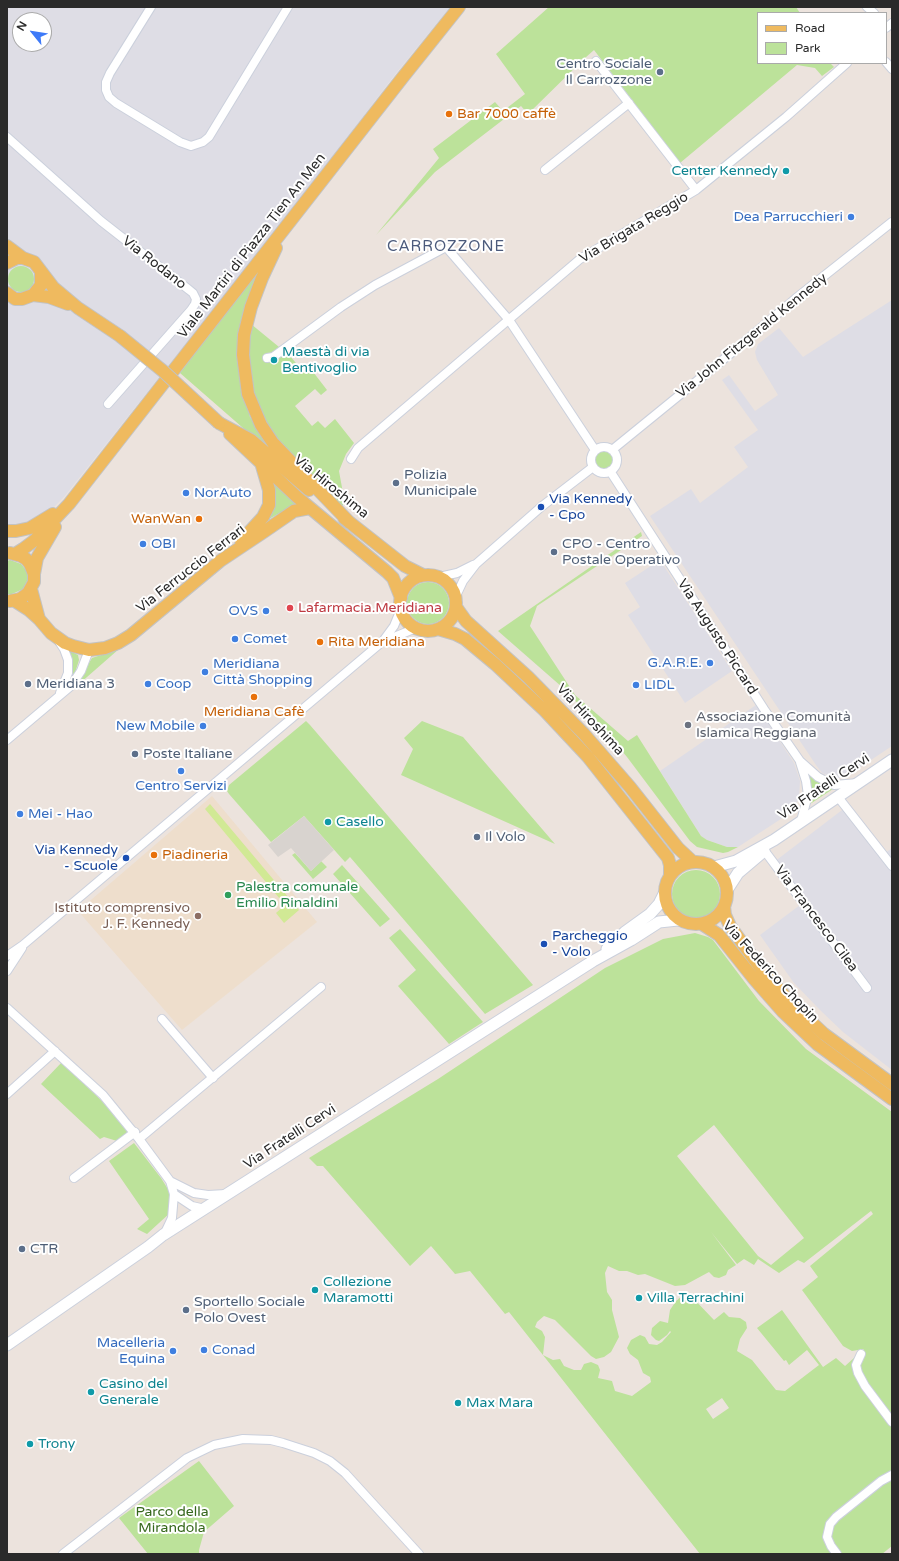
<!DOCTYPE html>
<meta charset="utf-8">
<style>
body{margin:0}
#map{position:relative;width:899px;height:1561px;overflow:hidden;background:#ece3dd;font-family:"Varela Round",sans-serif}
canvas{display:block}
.frame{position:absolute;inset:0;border:8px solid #2a2a2a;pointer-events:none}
.legend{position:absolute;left:757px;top:12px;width:130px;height:52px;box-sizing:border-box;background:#fff;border:1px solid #aaa;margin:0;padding:5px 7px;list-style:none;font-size:12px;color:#2a2a2a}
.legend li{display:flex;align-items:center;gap:8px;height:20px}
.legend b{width:20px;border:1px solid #aaa}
.north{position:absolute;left:12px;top:12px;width:40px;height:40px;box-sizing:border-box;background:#fff;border:1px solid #aaa;border-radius:50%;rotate:300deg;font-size:11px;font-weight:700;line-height:16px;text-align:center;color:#2a2a2a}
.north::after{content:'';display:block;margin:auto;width:14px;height:18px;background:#3e7af8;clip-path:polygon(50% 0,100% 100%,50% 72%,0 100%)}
</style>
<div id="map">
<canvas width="899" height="1561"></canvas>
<div class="frame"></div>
<ul class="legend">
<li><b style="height:5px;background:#efba5f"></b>Road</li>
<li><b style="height:11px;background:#bce29a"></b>Park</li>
</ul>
<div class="north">N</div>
</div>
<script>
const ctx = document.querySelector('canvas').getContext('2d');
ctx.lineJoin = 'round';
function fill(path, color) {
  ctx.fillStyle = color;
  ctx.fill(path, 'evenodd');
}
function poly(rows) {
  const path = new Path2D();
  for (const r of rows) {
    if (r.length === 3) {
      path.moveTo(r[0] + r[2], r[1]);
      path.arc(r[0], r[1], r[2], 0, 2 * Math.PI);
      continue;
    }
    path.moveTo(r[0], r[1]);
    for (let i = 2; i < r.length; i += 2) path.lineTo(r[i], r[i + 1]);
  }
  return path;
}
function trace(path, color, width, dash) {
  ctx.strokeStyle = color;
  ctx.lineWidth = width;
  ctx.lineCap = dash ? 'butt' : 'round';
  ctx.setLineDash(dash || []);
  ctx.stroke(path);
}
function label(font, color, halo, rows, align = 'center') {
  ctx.font = font + ' "Varela Round",sans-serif';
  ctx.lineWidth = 4;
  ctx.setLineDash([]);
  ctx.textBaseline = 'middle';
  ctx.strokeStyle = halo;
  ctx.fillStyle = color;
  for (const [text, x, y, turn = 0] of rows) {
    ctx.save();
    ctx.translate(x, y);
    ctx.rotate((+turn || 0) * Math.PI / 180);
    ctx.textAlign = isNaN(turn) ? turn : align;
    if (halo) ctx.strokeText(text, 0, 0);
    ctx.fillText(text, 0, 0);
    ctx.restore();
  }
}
fill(poly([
 [7,7,450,7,397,72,287,216,64,497,50,511,35,521,7,527],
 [20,20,44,20,44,44,20,44],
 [892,300,892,746,844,778,835,778,822,773,816,765,650,516,691,489,700,503,748,467,734,447,758,430,722,380,729,375,755,411,778,395,757,360,755,352,758,344,779,328,803,357],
 [660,560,732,671,685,703,628,615,640,607,625,583],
 [756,705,794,763,800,781,799,799,790,813,738,847,727,847,707,840,701,836,660,771],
 [846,807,884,854,892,848,892,1070,843,1032,820,1010,794,983,760,935,804,902,774,862]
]), '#dedde5');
fill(poly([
 [212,796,317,922,182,1030,78,911]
]), '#eedecc');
fill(poly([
 [549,7,796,7,800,13,758,13,758,63,823,63,824,64,830,63,834,67,822,76,815,68,797,65,680,163,594,50,585,58,528,114,521,106,435,172,376,235,439,158,433,149,495,102,503,111,525,94,496,54],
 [265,260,248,304,242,389,250,417,274,455,180,373],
 [21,279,13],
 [251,324,290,356,301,369,307,364,327,390,321,395,315,389,295,406,312,426,318,421,325,428,335,419,354,443,346,454,339,471,343,493,347,500,342,506,308,474,284,449,265,423,255,403,247,366],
 [604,460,9],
 [274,480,304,506,297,506,285,510,269,519,276,500],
 [641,532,642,536,537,606,530,626,575,695,628,741,637,735,701,836,707,840,727,847,738,847,728,852,723,853,697,847,690,841,627,757,611,738,562,687,498,631],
 [10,560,21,564,26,570,28,575,27,581,23,589,12,594,7,594,7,561],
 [428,603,21],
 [119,649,79,684,84,671,92,658],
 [68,650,78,655,79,660,75,673,66,687],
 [306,721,310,725,533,985,485,1014,350,857,345,862,304,816,271,842,229,794,227,791,229,785],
 [422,721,463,737,555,844,401,775,413,749,404,738],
 [800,761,818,777,839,785,804,808,808,794],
 [295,853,311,871,321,861,327,867,313,879,292,855],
 [342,865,390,919,380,927,333,874],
 [696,894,24],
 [400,929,483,1022,449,1044,398,986,416,970,389,938],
 [695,933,708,937,713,940,759,1001,806,1049,892,1112,892,1546,882,1554,700,1554,509,1312,505,1314,470,1271,455,1274,431,1246,410,1266,323,1166,317,1166,309,1158,438,1079,605,968,663,939],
 [714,1125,804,1238,771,1265,758,1256,677,1156],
 [871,1211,873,1214,810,1266,818,1277,802,1290,843,1346,852,1351,864,1349,845,1366,836,1358,823,1367,782,1310,757,1328,784,1361,786,1360,789,1365,807,1350,819,1365,785,1391,776,1390,752,1360,737,1351,740,1339,747,1328,746,1322,740,1318,729,1317,724,1312,714,1320,691,1296,686,1300,682,1296,676,1301,670,1310,668,1323,660,1321,652,1328,651,1335,656,1340,659,1341,667,1335,670,1331,671,1332,662,1342,657,1345,649,1344,645,1337,640,1335,631,1340,627,1348,630,1354,638,1360,643,1373,650,1377,651,1382,632,1396,615,1391,612,1381,598,1378,600,1370,598,1365,591,1362,584,1364,581,1370,574,1370,564,1366,560,1359,553,1360,543,1355,545,1337,542,1331,535,1327,537,1322,544,1316,555,1320,591,1356,596,1359,604,1357,611,1352,619,1337,612,1310,612,1300,607,1292,605,1273,608,1266,619,1271,627,1271,638,1275,645,1274,675,1286,685,1285,709,1272,714,1277,719,1278,726,1275,728,1270,736,1265,711,1232,737,1264,744,1259,754,1265,758,1259,779,1273,798,1260,804,1263],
 [722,1398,729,1408,713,1419,706,1409],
 [62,1062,120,1119,129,1133,117,1141,104,1137,100,1139,41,1084],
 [134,1143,161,1178,171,1194,171,1212,147,1234,137,1229,149,1219,109,1161],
 [199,1461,234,1506,204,1532,199,1550,199,1554,148,1554,119,1518]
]), '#bce29a');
fill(poly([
 [210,804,299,910,284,923,276,913,285,905,205,809]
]), '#d1e995');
fill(poly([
 [304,816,334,850,311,871,291,848,278,857,268,845]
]), '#d8d3cf');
const street = poly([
 [151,7,110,73,106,82,106,90,109,97,116,103,180,142,191,146,203,142,209,137,288,7],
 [867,7,874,13],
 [886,28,892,23],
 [596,61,696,190],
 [886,62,892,69],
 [7,137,101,221,188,289,193,293,196,299,195,304,191,310,108,404],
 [545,170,629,103],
 [267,358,273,357,341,307,375,285,446,247,509,320,595,450],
 [604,460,13],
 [612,450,730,354,795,299,892,222],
 [351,459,358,448,580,259,696,190,786,117,847,63],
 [610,471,764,709,800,761,818,777,834,785,858,783],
 [439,577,457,573,473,565],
 [456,596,463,581,476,564,541,507,593,467],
 [58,640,64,649,68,660,68,673,60,693],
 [383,641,394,626,401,609],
 [7,740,71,686,81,671,89,650],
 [800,762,806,781,808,795,801,821],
 [838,797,892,866],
 [764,850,867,988],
 [7,956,23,945,382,642,416,628],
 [7,971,22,948],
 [7,1008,103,1095,139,1139,170,1181,174,1194,172,1218,164,1235],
 [162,1019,213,1078],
 [7,1094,55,1051],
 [139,1139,321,987],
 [74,1178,135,1132],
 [170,1181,194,1193,208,1195,226,1194],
 [174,1194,192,1206,205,1209],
 [861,1354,856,1365,858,1373,865,1386,892,1422],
 [63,1554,187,1458,214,1445,243,1439,271,1440,283,1443,314,1453,330,1461,345,1473,419,1554],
 [837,1554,831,1546,827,1537,830,1524,836,1517,881,1481,892,1475]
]);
const secondary = poly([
 [714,867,736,861,774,840,892,760],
 [727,890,738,873,764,851],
 [607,949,625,932,650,914,659,904,664,894],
 [7,1345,148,1247,163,1235,593,961,631,940,659,922,678,920]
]);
const primary = poly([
 [7,246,23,258],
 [276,248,262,278,251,307,244,335,243,355,248,394,261,425,273,443,350,523],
 [7,263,17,258,23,258,34,262,53,287,78,308,120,336],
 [7,293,15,299,22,299,33,295,41,285,41,272],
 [33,295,49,297,68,304],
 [219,423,251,440,309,490],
 [230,434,297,497,387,572,393,578,401,598],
 [344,518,405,566,423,575],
 [7,531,16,531,30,528,53,514],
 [241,541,263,517,269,505,269,490,262,466],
 [10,553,21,556,26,559,30,564,34,574,34,582,28,593,20,599,10,601],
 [15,554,23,549,35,540,69,504,403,77,459,7],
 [34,574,37,558,55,527],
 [428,603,28],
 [31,589,39,619],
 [15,601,29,610,39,619,51,633,65,643,73,646,89,650,105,648,118,643,131,635,220,561,265,531,294,511,310,508],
 [456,607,466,621,528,677,584,734,630,787,678,848,693,862],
 [438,629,455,634,465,639,495,664,545,711,588,757,668,858,670,865,670,874],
 [696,893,31],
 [724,906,725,915,730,926,765,974,792,1004,824,1034,892,1084],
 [702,924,719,935,754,979,783,1012,817,1044,892,1099]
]);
trace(street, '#cbd0dc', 10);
trace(secondary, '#cbd0dc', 13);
trace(primary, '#c3c3c3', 14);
trace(street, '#fff', 8);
trace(secondary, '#fff', 11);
trace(primary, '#efba5f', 12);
const primaryBridge = poly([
 [120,336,163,371,219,423]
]);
trace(primaryBridge, '#c3c3c3', 14, []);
trace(primaryBridge, '#efba5f', 12);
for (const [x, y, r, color] of [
 [660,72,4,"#5c6f8a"],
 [449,114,4,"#e8710a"],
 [786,171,4,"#0f9aa8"],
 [851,217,4,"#3f7fe0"],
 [274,360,4,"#0f9aa8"],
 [396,483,4,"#5c6f8a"],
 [186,493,4,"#3f7fe0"],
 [541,507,4,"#1a4fb4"],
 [199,519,4,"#e8710a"],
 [143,544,4,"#3f7fe0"],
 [554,552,4,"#5c6f8a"],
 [290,608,4,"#e0444e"],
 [266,611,4,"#3f7fe0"],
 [235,639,4,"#3f7fe0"],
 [320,642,4,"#e8710a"],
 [710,663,4,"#3f7fe0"],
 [205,672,4,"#3f7fe0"],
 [28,684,4,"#5c6f8a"],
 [148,684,4,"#3f7fe0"],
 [636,685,4,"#3f7fe0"],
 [254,697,4,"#e8710a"],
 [688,725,4,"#6b7280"],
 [203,726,4,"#3f7fe0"],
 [135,754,4,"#5c6f8a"],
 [181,771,4,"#3f7fe0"],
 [20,814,4,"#3f7fe0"],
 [328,822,4,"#0f9aa8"],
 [477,837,4,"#5c6f8a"],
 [154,855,4,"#e8710a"],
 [126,858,4,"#1a4fb4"],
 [228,895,4,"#2e9e5b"],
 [198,916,4,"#8d6e63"],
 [544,944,4,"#1a4fb4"],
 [22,1249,4,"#5c6f8a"],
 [315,1290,4,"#0f9aa8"],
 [639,1298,4,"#0f9aa8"],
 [186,1310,4,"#5c6f8a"],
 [204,1350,4,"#3f7fe0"],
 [173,1351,4,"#3f7fe0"],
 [91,1392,4,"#0f9aa8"],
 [458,1403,4,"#0f9aa8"],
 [30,1444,4,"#0f9aa8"]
]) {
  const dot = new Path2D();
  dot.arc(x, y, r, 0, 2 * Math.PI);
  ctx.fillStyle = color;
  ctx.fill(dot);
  trace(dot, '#fff', 1.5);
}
label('14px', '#4e5e75', '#fff', [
 ["Centro Sociale",652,64,"right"],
 ["Il Carrozzone",652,80,"right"],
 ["Polizia",404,475],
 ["Municipale",404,491],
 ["CPO - Centro",562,544],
 ["Postale Operativo",562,560],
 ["Meridiana 3",36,684],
 ["Poste Italiane",143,754],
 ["Il Volo",485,837],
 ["CTR",30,1249],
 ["Sportello Sociale",194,1302],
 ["Polo Ovest",194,1318]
], 'left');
label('14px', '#c56008', '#fff', [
 ["Bar 7000 caffè",457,114],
 ["WanWan",191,519,"right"],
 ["Rita Meridiana",328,642],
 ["Meridiana Cafè",254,712,"center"],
 ["Piadineria",162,855]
], 'left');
label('14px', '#0d838f', '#fff', [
 ["Center Kennedy",778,171,"right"],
 ["Maestà di via",282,352],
 ["Bentivoglio",282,368],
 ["Casello",336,822],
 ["Collezione",323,1282],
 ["Maramotti",323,1298],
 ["Villa Terrachini",647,1298],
 ["Casino del",99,1384],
 ["Generale",99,1400],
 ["Max Mara",466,1403],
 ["Trony",38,1444]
], 'left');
label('14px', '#366cbe', '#fff', [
 ["Dea Parrucchieri",843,217,"right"],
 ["NorAuto",194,493],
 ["OBI",151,544],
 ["OVS",258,611,"right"],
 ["Comet",243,639],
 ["G.A.R.E.",702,663,"right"],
 ["Meridiana",213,664],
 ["Città Shopping",213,680],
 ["Coop",156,684],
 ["LIDL",644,685],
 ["New Mobile",195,726,"right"],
 ["Centro Servizi",181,786,"center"],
 ["Mei - Hao",28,814],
 ["Macelleria",165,1343,"right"],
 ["Equina",165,1359,"right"],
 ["Conad",212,1350]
], 'left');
label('14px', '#2a2a2a', '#fff', [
 ["Via Brigata Reggio",634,228,-31],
 ["Viale Martiri di Piazza Tien An Men",252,246,-52],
 ["Via Rodano",154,263,38],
 ["Via John Fitzgerald Kennedy",752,336,-39],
 ["Via Hiroshima",331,487,39],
 ["Via Ferruccio Ferrari",191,569,-38],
 ["Via Augusto Piccard",717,637,57],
 ["Via Hiroshima",590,720,47],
 ["Via Fratelli Cervi",824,787,-34],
 ["Via Francesco Cilea",816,919,53],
 ["Via Federico Chopin",770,972,47],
 ["Via Fratelli Cervi",290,1137,-33]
]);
label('14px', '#164399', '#fff', [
 ["Via Kennedy",549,499],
 ["- Cpo",549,515],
 ["Via Kennedy",118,850,"right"],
 ["- Scuole",118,866,"right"],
 ["Parcheggio",552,936],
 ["- Volo",552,952]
], 'left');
label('14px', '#be3a42', '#fff', [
 ["Lafarmacia.Meridiana",298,608]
], 'left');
label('14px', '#5b616d', '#fff', [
 ["Associazione Comunità",696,717],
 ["Islamica Reggiana",696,733]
], 'left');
label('14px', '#27864d', '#fff', [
 ["Palestra comunale",236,887],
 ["Emilio Rinaldini",236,903]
], 'left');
label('14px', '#785e54', '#fff', [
 ["Istituto comprensivo",190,908],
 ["J. F. Kennedy",190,924]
], 'right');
label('14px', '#35671b', '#fff', [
 ["Parco della",172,1512],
 ["Mirandola",172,1528]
]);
ctx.letterSpacing = '1px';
label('15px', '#4b5a7b', '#fff', [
 ["CARROZZONE",446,247]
]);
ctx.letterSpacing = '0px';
</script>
